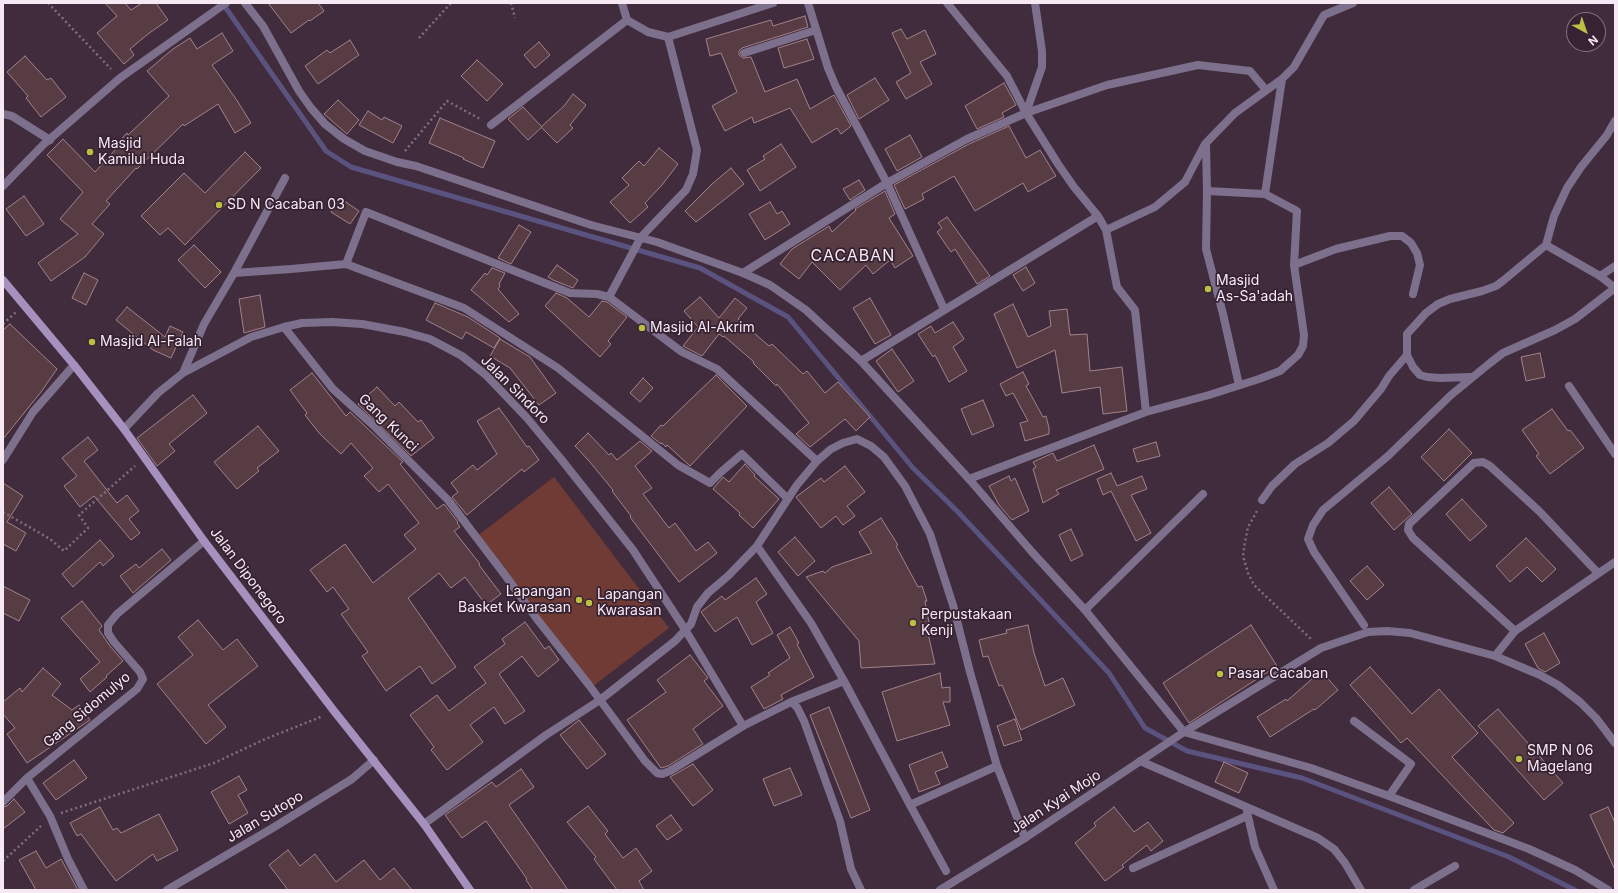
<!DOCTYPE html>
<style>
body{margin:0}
#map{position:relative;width:1618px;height:893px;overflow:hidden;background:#412c3d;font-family:Inter,sans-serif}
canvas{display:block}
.frame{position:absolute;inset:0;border:4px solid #f6e9f3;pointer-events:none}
.north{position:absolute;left:1566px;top:12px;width:40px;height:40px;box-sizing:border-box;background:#362232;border:1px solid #83727f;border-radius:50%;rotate:140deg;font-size:11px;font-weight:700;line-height:16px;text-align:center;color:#f6e9f3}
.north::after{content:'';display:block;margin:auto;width:14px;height:18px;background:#bbc044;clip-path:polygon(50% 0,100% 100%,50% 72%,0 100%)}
</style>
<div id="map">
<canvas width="1618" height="893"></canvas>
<div class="frame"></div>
<div class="north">N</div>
</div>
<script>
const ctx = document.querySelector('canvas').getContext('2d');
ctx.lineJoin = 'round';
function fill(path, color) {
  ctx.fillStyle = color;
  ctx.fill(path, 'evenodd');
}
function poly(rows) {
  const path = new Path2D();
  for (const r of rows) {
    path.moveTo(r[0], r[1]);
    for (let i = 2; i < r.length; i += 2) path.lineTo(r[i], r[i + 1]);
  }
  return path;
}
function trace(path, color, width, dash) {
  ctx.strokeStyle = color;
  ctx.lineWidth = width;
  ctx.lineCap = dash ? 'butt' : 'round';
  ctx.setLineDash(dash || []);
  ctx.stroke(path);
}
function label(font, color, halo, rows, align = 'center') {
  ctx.font = font + ' Inter,sans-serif';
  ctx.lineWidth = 3.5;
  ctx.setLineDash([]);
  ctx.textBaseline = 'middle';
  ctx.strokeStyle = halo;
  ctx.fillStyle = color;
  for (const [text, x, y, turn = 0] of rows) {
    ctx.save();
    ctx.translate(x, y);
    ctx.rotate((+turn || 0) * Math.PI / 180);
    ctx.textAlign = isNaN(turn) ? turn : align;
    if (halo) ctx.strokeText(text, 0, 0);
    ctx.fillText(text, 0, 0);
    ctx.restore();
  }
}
fill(poly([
 [554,477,669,628,592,687,476,537]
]), '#6f3b34');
trace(poly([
 [223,4,326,151,351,167,700,268,788,317,913,468,958,512,1109,673,1145,728,1187,751,1302,778,1509,857,1575,890]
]), '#5b537f', 5);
const building = poly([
 [105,3,125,3,131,10,142,3,156,3,168,20,148,34,130,49,134,55,124,64,97,33,117,16,105,3],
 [268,3,318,3,324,11,310,21,309,20,291,33,268,3],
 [805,16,808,27,742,48,739,51,739,55,743,58,751,57,765,92,797,79,810,109,834,95,851,126,841,134,837,128,812,143,790,108,754,123,752,117,725,131,712,106,737,92,721,53,710,56,706,39,771,20,773,26,805,16],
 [901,29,907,39,925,30,936,54,920,62,932,84,906,99,896,82,911,73,892,33,901,29],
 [222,33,233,51,212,65,238,102,251,123,235,133,218,104,184,126,183,124,137,169,136,168,106,201,110,204,92,224,104,234,85,257,51,281,38,263,78,234,60,219,83,192,47,155,63,139,95,172,116,149,114,147,127,133,128,135,169,96,147,71,173,49,190,38,197,49,222,33],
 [807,39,814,59,784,68,778,48,807,39],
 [350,40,359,55,318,84,305,66,327,50,330,53,350,40],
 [539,42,550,55,535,68,524,55,539,42],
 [25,56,47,80,51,78,66,97,41,117,26,98,28,96,7,72,25,56],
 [477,60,503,84,487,101,461,76,477,60],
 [875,78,889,100,859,119,847,95,875,78],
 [1004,83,1016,105,1002,113,1004,117,977,129,965,106,1004,83],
 [573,94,586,105,570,125,573,128,557,143,541,127,564,106,573,94],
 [338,100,359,120,347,134,324,114,338,100],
 [523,107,542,127,528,140,508,119,523,107],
 [368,111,382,120,384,117,402,126,393,143,359,125,368,111],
 [440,118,495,141,483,168,463,159,464,158,429,143,440,118],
 [1009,126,1026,158,1040,150,1056,176,1028,192,1023,183,975,211,954,176,922,194,924,199,905,209,894,185,969,144,1009,126],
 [910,135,922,157,897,171,885,149,910,135],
 [781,144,796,167,760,191,747,170,765,159,763,156,781,144],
 [659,148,678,164,662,185,645,203,648,207,630,223,610,202,629,185,622,178,639,161,644,166,659,148],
 [245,152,261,168,185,245,168,228,160,235,141,216,184,173,205,193,245,152],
 [731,168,744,184,696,222,685,211,712,184,731,168],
 [859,180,865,190,850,200,843,189,859,180],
 [885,191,895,214,889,218,913,256,895,268,890,260,873,274,866,265,840,290,812,262,799,279,780,264,792,249,829,226,832,232,856,210,855,209,885,191],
 [24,196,44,224,26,236,6,209,24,196],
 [340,198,359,211,350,224,331,212,340,198],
 [770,202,777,214,782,211,790,224,765,240,749,214,770,202],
 [947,217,990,276,977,284,955,249,951,252,937,232,942,228,938,223,947,217],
 [519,225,531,232,511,264,498,258,519,225],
 [194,245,221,272,205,288,178,260,194,245],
 [557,265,578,280,573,288,553,280,548,277,557,265],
 [1026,267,1035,283,1023,291,1013,275,1026,267],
 [492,268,505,273,499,284,500,286,498,289,519,314,509,322,471,290,485,273,487,275,492,268],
 [84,273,98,280,86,305,72,298,84,273],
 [556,293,567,298,589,317,602,301,607,302,627,317,608,341,611,344,600,357,545,306,556,293],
 [260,295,265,327,244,333,239,299,260,295],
 [700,297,719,318,735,298,747,308,738,319,769,346,772,344,803,374,807,371,825,393,838,382,870,417,856,431,845,419,810,447,796,434,809,423,777,384,776,386,753,363,754,362,724,336,723,337,719,334,702,356,683,346,698,327,684,311,700,297],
 [870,298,891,335,875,344,853,308,870,298],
 [435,303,468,317,500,338,494,348,466,332,462,339,426,320,435,303],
 [1013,304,1028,337,1051,326,1049,311,1067,309,1070,335,1087,334,1090,371,1122,367,1127,411,1103,414,1100,387,1062,393,1055,350,1017,368,994,314,1013,304],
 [127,307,165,337,170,326,183,332,171,358,153,350,116,320,127,307],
 [953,322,964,339,953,347,967,371,949,382,935,355,933,357,918,334,931,326,935,333,953,322],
 [10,324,57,369,41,392,3,439,3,330,10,324],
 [500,339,530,357,556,393,539,405,510,368,490,356,500,339],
 [892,349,914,381,898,392,876,361,892,349],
 [1540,353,1545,377,1526,381,1521,357,1540,353],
 [1023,372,1029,384,1026,386,1043,417,1046,416,1049,428,1049,434,1025,441,1020,423,1028,421,1013,393,1006,396,1000,384,1023,372],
 [312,373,346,416,350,412,403,462,400,464,437,509,444,504,458,522,457,523,460,527,454,531,480,564,479,565,501,594,486,605,465,577,451,588,439,573,408,598,456,667,432,684,420,666,386,691,362,656,368,652,341,614,349,609,333,587,327,592,310,570,345,544,373,583,416,549,404,535,419,523,388,484,379,492,364,476,373,468,351,443,341,454,320,434,305,415,307,413,290,390,312,373],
 [716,375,747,406,690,466,667,445,666,447,662,443,661,444,651,436,661,425,663,426,716,375],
 [643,378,653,388,640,402,630,393,643,378],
 [377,387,395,406,399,402,418,422,421,420,434,438,411,456,358,404,377,387],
 [193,395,207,413,169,444,175,451,157,466,137,438,193,395],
 [983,400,994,426,972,435,961,409,983,400],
 [499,408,527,447,529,446,539,460,524,472,522,469,467,515,452,497,458,492,451,483,473,465,477,470,497,454,477,421,499,408],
 [1552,409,1568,431,1570,430,1584,448,1550,474,1536,456,1539,454,1522,430,1552,409],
 [258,426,279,451,257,468,259,471,237,489,214,462,258,426],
 [1449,429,1472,453,1444,481,1421,457,1449,429],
 [588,433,609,455,611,453,617,460,640,441,652,451,635,466,652,488,643,494,669,528,675,523,696,551,708,542,717,553,679,582,630,517,631,516,612,491,613,490,589,461,575,446,588,433],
 [88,437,98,450,84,461,117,503,127,495,139,511,129,519,140,533,131,540,94,496,80,507,64,486,77,476,62,458,88,437],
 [1156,442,1160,456,1137,462,1133,449,1156,442],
 [1094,445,1104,469,1056,490,1059,494,1043,503,1033,469,1036,467,1033,462,1053,453,1057,461,1094,445],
 [745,464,755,475,754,476,779,499,753,528,739,515,740,513,713,489,723,477,729,482,745,464],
 [845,466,865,492,847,506,855,516,843,525,836,516,821,528,796,497,821,478,824,482,845,466],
 [1111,473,1117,486,1142,476,1147,489,1131,495,1151,533,1136,541,1111,491,1103,495,1097,479,1111,473],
 [1009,476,1011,481,1015,478,1029,511,1012,520,999,505,989,486,1009,476],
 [3,483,23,496,7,522,26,533,16,551,3,544,3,483],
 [1389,487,1412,514,1394,530,1371,503,1389,487],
 [1462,499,1487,526,1470,541,1446,514,1462,499],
 [881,518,898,545,896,546,918,587,922,586,927,601,925,601,930,628,927,629,935,664,861,668,859,641,806,577,823,571,825,573,832,567,872,553,859,532,881,518],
 [1071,529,1083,555,1071,561,1059,535,1071,529],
 [795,537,815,561,798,576,778,552,795,537],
 [1526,538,1556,569,1542,582,1527,567,1510,582,1496,566,1526,538],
 [100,540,114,556,103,566,100,562,73,587,62,574,100,540],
 [162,549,171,560,133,593,120,576,136,564,139,568,162,549],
 [1367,566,1384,585,1367,600,1350,581,1367,566],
 [756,578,767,594,756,602,773,633,752,645,737,617,715,632,701,612,702,611,722,596,725,600,756,578],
 [3,586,30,600,19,621,3,613,3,586],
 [82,601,102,626,99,630,110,646,123,661,106,676,107,677,90,692,80,679,100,662,61,618,82,601],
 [198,620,223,650,237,639,258,666,208,705,226,727,206,744,157,684,193,655,178,637,198,620],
 [525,622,545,649,549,646,559,660,538,677,522,656,499,674,525,711,505,724,494,707,470,725,483,742,447,770,431,750,434,747,410,715,437,695,449,711,486,683,474,667,505,644,502,639,525,622],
 [1028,625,1034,653,1045,686,1063,678,1075,705,1021,730,1002,685,999,686,988,656,983,657,979,640,1007,633,1006,630,1028,625],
 [1251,625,1277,666,1189,723,1163,683,1251,625],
 [790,627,799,643,797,644,814,677,781,695,783,699,764,709,751,687,770,675,768,673,790,658,777,635,790,627],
 [1544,633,1560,663,1545,672,1538,668,1525,644,1544,633],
 [690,655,708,678,704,681,723,706,693,729,703,744,668,766,661,768,627,720,666,692,657,680,690,655],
 [1370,667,1412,714,1439,689,1478,733,1452,757,1514,823,1503,833,1494,830,1407,738,1401,743,1350,685,1370,667],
 [43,668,61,684,52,695,72,710,79,705,90,720,27,763,7,734,15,728,3,714,3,702,20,688,22,692,43,668],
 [1321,671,1338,690,1315,710,1314,709,1270,737,1257,717,1286,699,1287,701,1321,671],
 [940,673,942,688,950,687,950,702,943,702,950,725,897,741,882,692,940,673],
 [829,707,870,810,851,818,810,715,829,707],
 [1498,709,1563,783,1544,800,1478,726,1498,709],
 [1015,719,1022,740,1004,746,997,726,1015,719],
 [579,720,606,754,587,769,560,735,579,720],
 [942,752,948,767,935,772,940,784,919,792,909,765,942,752],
 [74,760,87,778,56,800,43,783,74,760],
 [1224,762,1248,773,1239,793,1215,782,1224,762],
 [693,764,713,790,693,806,670,777,693,764],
 [790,768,802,795,774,806,763,779,790,768],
 [521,769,534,787,509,805,568,890,533,890,526,880,527,879,486,821,462,838,445,815,492,782,496,787,521,769],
 [239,776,247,790,238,795,248,813,229,824,211,792,239,776],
 [14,799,25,812,3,829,3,807,7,806,14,799],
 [588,806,608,831,605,834,623,858,636,848,652,871,639,881,644,890,617,890,594,859,596,857,567,822,588,806],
 [100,807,113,830,117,828,121,833,159,814,178,850,157,861,153,854,116,881,81,834,77,836,70,823,100,807],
 [1114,807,1134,832,1148,822,1163,841,1151,851,1147,845,1122,865,1124,867,1105,881,1075,843,1096,826,1094,823,1114,807],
 [1608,807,1615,823,1615,870,1590,815,1608,807],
 [671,815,682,830,667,840,656,826,671,815],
 [288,850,300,866,315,854,336,882,364,860,380,880,394,868,412,890,288,890,269,865,288,850],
 [36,851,46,868,61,859,78,890,36,890,19,860,36,851]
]);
fill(building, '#583c44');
trace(building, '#a2828a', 1);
trace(poly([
 [3,3,4,3],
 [48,3,111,69],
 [511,3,515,18],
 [419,38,451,3],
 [405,151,447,101,482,120],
 [3,324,16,312],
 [1257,511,1248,527,1245,542,1243,556,1248,573,1254,585,1312,640],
 [3,512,50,539,64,551,88,528,79,515,135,466],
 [61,813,214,763,263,740,323,716],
 [3,861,41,826]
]), '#806e7d', 2.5, [2, 3]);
trace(poly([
 [3,114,12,116,50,140],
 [234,273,285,178],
 [1354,721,1411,764,1389,796]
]), '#7d708c', 8);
trace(poly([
 [808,3,828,68,836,87,887,183,944,309],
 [947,3,1007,76,1026,113,1058,164,1074,187,1098,216,1106,230,1117,287,1135,310,1146,412],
 [668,37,773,3],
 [744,53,816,30],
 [1026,113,1042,67,1042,51,1035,3],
 [1615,121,1607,135,1581,167,1567,188,1554,216,1546,245,1600,276,1615,288],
 [491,125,627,20],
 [1206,145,1207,191,1265,194],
 [1207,191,1206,249,1223,314,1239,385],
 [1106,230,1155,207,1185,182,1205,144,1235,113,1282,79,1294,67,1324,15,1353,3],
 [1294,265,1336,249,1390,236,1402,236,1411,243,1417,253,1420,265,1413,294],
 [743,273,887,183,967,139,1026,113,1107,85,1198,65,1250,71,1266,90],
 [1600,276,1615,266],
 [609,297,641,237,686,190,693,174,697,150,668,37,648,32,627,20,622,3],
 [284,327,333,389,373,425,448,500,505,575,537,619,589,685,645,761,657,773,662,774,670,771,743,726,791,702,797,707,804,721,840,821,851,869,861,890],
 [861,361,1098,216],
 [183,373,204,324,234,273,291,269,346,264],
 [1471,377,1440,378,1427,377,1420,375,1413,367,1407,355,1407,334,1426,313,1438,304,1450,299,1482,291,1496,286,1504,280,1546,245],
 [1569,386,1615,454],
 [124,429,158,393,183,373,251,337,284,327,302,323,332,322,362,324,405,332,430,339,462,356,486,375,527,418,561,459,633,550,686,631,743,726],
 [3,460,33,412,74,365],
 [969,479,1146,412,1209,395,1259,379,1280,371,1298,355,1303,346,1304,335,1294,265,1297,211,1265,194,1282,79],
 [788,499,742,454,721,472,710,483,678,465,558,368,464,308,346,264,366,212,570,293,597,294,609,297,682,352,717,369,817,461],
 [1262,500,1272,486,1295,464,1328,443,1354,421,1381,389,1389,376,1407,355],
 [757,546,811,623,844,681,910,805,997,766],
 [1085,610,1203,494],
 [1364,625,1314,552,1308,539,1313,525,1323,510,1388,456,1451,395,1490,363,1503,353,1555,330,1575,319,1615,288],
 [1515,631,1413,538,1408,530,1409,524,1474,463,1483,462,1490,466,1539,511,1598,573],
 [1495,656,1515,631,1615,562],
 [791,702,844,681],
 [1184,732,1311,768,1389,796,1529,849,1575,870,1608,890],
 [1140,761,1318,838,1334,849,1345,863,1361,890],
 [27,778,50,816,68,859,84,890],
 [3,802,27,778,137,689,143,679,140,672,114,642,108,633,108,625,117,614,204,541],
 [910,805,946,871],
 [1247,812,1255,847,1274,890],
 [424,824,546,735,600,700,675,641,691,624,697,607,708,593,728,576,757,546,797,485,817,461,831,449,843,443,857,439,871,446,884,457,905,486,930,534,953,605,970,672,997,766,1025,838],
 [1133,868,1247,816],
 [167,890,271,829,352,779,374,760],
 [1414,890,1455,866]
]), '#7d708c', 8);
trace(poly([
 [245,3,263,26,299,91,311,108,325,124,344,139,365,151,397,162,416,166,591,225,657,242,743,273,770,285,806,310,861,361,969,479,1032,552,1085,610,1184,732],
 [3,186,43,145,120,78,226,3],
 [940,890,1025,838,1184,732,1321,648,1368,632,1387,631,1410,633,1495,656,1540,675,1558,685,1580,702,1596,718,1615,743]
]), '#7d708c', 8);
trace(poly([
 [3,280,74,365,124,429,204,541,334,711,424,824,470,890]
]), '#a691be', 8);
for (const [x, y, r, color] of [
 [90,152,4,"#bbc044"],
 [219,205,4,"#bbc044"],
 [1208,289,4,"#bbc044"],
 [642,328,4,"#bbc044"],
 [92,342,4,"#bbc044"],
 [579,600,4,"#bbc044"],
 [589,603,4,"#bbc044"],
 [913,623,4,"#bbc044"],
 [1220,674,4,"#bbc044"],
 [1519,759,4,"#bbc044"]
]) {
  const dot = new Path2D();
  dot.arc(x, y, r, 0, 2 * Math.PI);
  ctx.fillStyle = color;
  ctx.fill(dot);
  trace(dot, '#362232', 1.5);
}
label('14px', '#f6e9f3', '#362232', [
 ["Masjid",98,144],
 ["Kamilul Huda",98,160],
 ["SD N Cacaban 03",227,205],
 ["Masjid",1216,281],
 ["As-Sa'adah",1216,297],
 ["Masjid Al-Akrim",650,328],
 ["Masjid Al-Falah",100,342],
 ["Lapangan",571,592,"right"],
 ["Basket Kwarasan",571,608,"right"],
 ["Lapangan",597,595],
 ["Kwarasan",597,611],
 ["Perpustakaan",921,615],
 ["Kenji",921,631],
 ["Pasar Cacaban",1228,674],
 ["SMP N 06",1527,751],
 ["Magelang",1527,767]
], 'left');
label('14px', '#f6e9f3', '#362232', [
 ["Jalan Sindoro",515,390,45],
 ["Gang Kunci",388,423,44],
 ["Jalan Diponegoro",248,576,53],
 ["Gang Sidomulyo",87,710,-40],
 ["Jalan Kyai Mojo",1056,802,-33],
 ["Jalan Sutopo",265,817,-31]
]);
ctx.letterSpacing = '1px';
label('16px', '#f6e9f3', '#362232', [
 ["CACABAN",853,256]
]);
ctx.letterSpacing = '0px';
</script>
